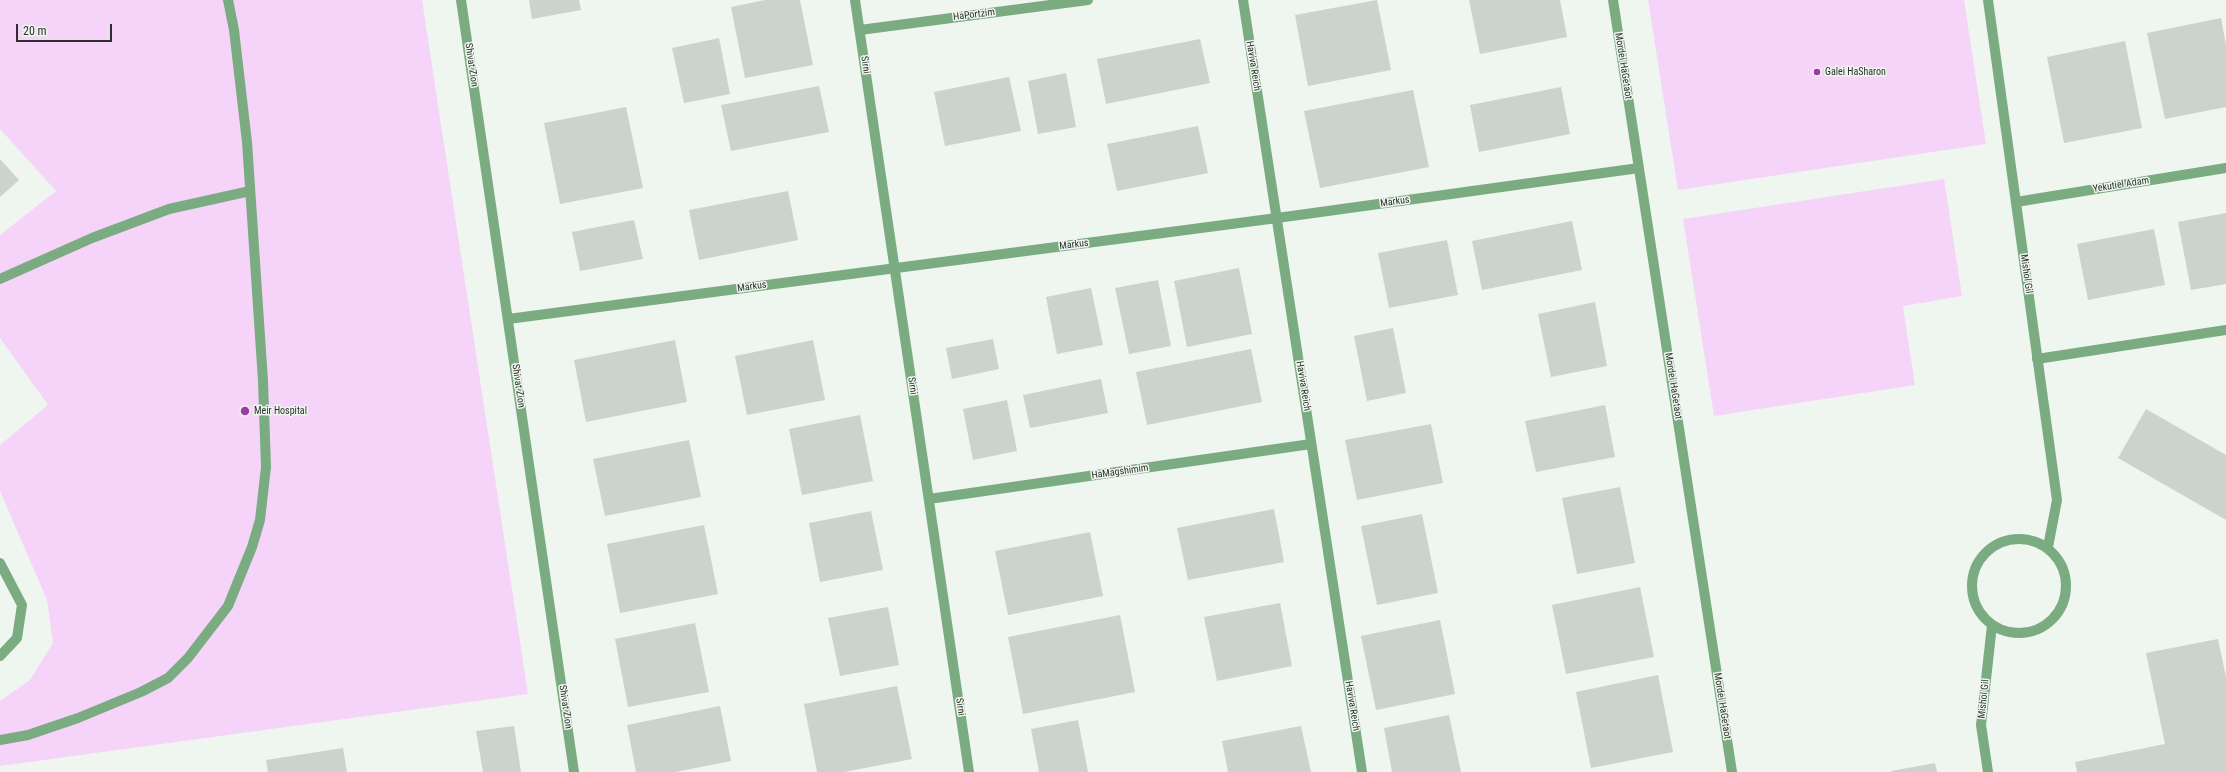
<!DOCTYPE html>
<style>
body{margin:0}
#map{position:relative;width:2226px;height:772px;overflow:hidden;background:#eef6ef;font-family:"Roboto Condensed",sans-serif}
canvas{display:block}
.scale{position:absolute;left:16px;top:24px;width:96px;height:18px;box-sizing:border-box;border:2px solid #2c2f2c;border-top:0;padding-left:5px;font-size:12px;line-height:14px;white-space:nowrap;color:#2c2f2c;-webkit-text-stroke:3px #eef6ef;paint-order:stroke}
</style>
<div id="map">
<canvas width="2226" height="772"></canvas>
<div class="scale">20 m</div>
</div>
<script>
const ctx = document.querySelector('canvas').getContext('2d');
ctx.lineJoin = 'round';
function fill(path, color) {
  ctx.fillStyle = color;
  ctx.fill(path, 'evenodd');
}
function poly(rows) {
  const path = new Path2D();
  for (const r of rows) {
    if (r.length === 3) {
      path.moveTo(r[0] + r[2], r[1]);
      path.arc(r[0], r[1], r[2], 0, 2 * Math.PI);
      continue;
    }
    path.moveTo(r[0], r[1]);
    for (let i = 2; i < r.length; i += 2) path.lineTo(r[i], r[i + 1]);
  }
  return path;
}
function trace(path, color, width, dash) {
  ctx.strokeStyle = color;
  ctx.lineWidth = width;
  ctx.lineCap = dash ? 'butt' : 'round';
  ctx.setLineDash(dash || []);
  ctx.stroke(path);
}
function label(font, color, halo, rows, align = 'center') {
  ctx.font = font + ' "Roboto Condensed",sans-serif';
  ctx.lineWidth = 3;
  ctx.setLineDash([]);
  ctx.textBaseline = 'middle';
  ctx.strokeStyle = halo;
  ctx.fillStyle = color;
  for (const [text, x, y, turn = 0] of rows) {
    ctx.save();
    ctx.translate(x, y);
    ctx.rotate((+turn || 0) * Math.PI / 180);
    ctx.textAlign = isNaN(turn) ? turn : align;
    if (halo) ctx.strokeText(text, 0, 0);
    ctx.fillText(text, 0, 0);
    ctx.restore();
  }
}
fill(poly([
 [0,0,422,0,528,694,0,766,0,701,30,680,53,643,47,600,0,491,0,445,48,405,0,338,0,235,56,191,0,129],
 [1648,0,1964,0,1986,144,1678,190],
 [1944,179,1962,296,1903,306,1915,385,1714,416,1683,219]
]), '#f6d4f9');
fill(poly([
 [529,0,579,0,581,10,532,19],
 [765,0,800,0,813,65,745,78,731,7],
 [1377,0,1391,70,1308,86,1295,15],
 [1469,0,1560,0,1567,37,1480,54],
 [2221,18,2226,45,2226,107,2165,119,2147,33],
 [719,38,730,94,684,103,672,48],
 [1200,39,1210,83,1106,104,1097,59],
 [2125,41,2142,128,2064,143,2047,57],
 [1066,73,1076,127,1038,134,1028,81],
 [1009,77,1021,131,945,146,934,92],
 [819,86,829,132,731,151,721,105],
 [1561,87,1570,134,1479,152,1470,105],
 [1413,90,1429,167,1320,188,1304,111],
 [626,107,643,188,560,204,544,123],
 [1198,126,1208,173,1117,191,1107,144],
 [0,159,19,180,0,197],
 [788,191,798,240,699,260,689,210],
 [2226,213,2226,284,2191,290,2178,222],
 [634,220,643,259,580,271,572,232],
 [1572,221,1582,270,1482,290,1472,241],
 [2154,229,2165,285,2088,300,2077,244],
 [1447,240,1458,295,1389,308,1378,253],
 [1239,268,1252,334,1187,347,1174,281],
 [1158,280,1171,346,1129,354,1115,288],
 [1091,288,1103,345,1057,354,1046,297],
 [1595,302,1607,366,1551,377,1538,314],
 [1393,328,1406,393,1367,401,1354,336],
 [993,339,999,369,952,379,946,348],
 [675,340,687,402,586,422,574,360],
 [813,340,825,400,747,415,735,356],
 [1251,349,1262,402,1147,425,1136,372],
 [1101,379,1108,413,1030,428,1023,395],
 [1007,400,1017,451,973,460,963,409],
 [1605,405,1615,457,1536,472,1525,421],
 [2146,409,2226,455,2226,520,2118,458],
 [860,415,873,481,802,495,789,429],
 [1431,424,1443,483,1357,500,1345,440],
 [689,440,701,497,605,516,593,459],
 [1620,487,1635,563,1577,574,1562,498],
 [1274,509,1284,562,1188,580,1177,528],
 [871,511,883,570,820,582,809,523],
 [1422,514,1438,593,1377,605,1361,526],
 [704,525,718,594,620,613,607,544],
 [1090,532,1103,596,1008,615,995,551],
 [1640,587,1654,657,1566,674,1552,605],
 [1280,603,1292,666,1217,681,1204,617],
 [888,607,899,665,840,676,828,618],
 [1120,615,1135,692,1023,714,1008,637],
 [1440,620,1455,694,1376,710,1361,636],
 [695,623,709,692,628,707,615,639],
 [2218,639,2226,677,2226,772,2077,772,2075,762,2165,744,2146,653],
 [1658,675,1673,752,1591,768,1576,692],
 [897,686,912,759,844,772,817,772,804,704],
 [720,706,731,761,675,772,636,772,627,725],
 [1449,715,1461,772,1392,772,1384,728],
 [1078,720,1088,772,1039,772,1031,729],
 [514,726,521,772,483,772,476,731],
 [1301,726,1311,772,1228,772,1222,741],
 [343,748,347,772,268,772,266,760],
 [1935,763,1937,772,1891,772,1891,771]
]), '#cbd3cc');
trace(poly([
 [0,279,92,238,169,209,250,191],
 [2037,359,2226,330],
 [0,563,22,605,17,638,0,656],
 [0,740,28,735,78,718,141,692,168,678,188,658,228,606,252,547,260,520,266,467,263,381,247,142,234,30,228,0]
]), '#7aab81', 10);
trace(poly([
 [461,0,574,772],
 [855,0,969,772],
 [1243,0,1362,772],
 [1613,0,1732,772],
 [1988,0,2057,500,2048,547],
 [860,30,1088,0],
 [2016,202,2226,168],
 [508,319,1277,218,1639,168],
 [929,499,1311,444],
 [2019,586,47],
 [1988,772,1981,725,1992,625]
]), '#7aab81', 10);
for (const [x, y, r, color] of [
 [1817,72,4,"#9a3ca5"],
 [245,411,5,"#9a3ca5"]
]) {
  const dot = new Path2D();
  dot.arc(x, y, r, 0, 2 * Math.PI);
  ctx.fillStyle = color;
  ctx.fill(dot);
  trace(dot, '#eef6ef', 1.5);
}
label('10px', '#2c2f2c', '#eef6ef', [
 ["HaPortzim",974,15,-7],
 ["Shivat Zion",471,65,82],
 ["Sirni",865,65,82],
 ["Haviva Reich",1253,66,81],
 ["Mordei HaGetaot",1623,66,81],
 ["Yekutiel Adam",2121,185,-9],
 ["Markus",1395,202,-8],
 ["Markus",1074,245,-7],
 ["Mishol Gil",2026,274,82],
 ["Markus",752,287,-8],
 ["Shivat Zion",518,386,82],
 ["Sirni",912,386,81],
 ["Haviva Reich",1303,386,81],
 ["Mordei HaGetaot",1673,386,81],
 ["HaMagshimim",1120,472,-8],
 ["Mishol Gil",1984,699,-84],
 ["Haviva Reich",1352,706,81],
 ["Mordei HaGetaot",1722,706,81],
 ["Shivat Zion",565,707,82],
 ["Sirni",960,707,82]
]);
label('10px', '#2c2f2c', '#eef6ef', [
 ["Galei HaSharon",1825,72],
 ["Meir Hospital",254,411]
], 'left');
</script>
